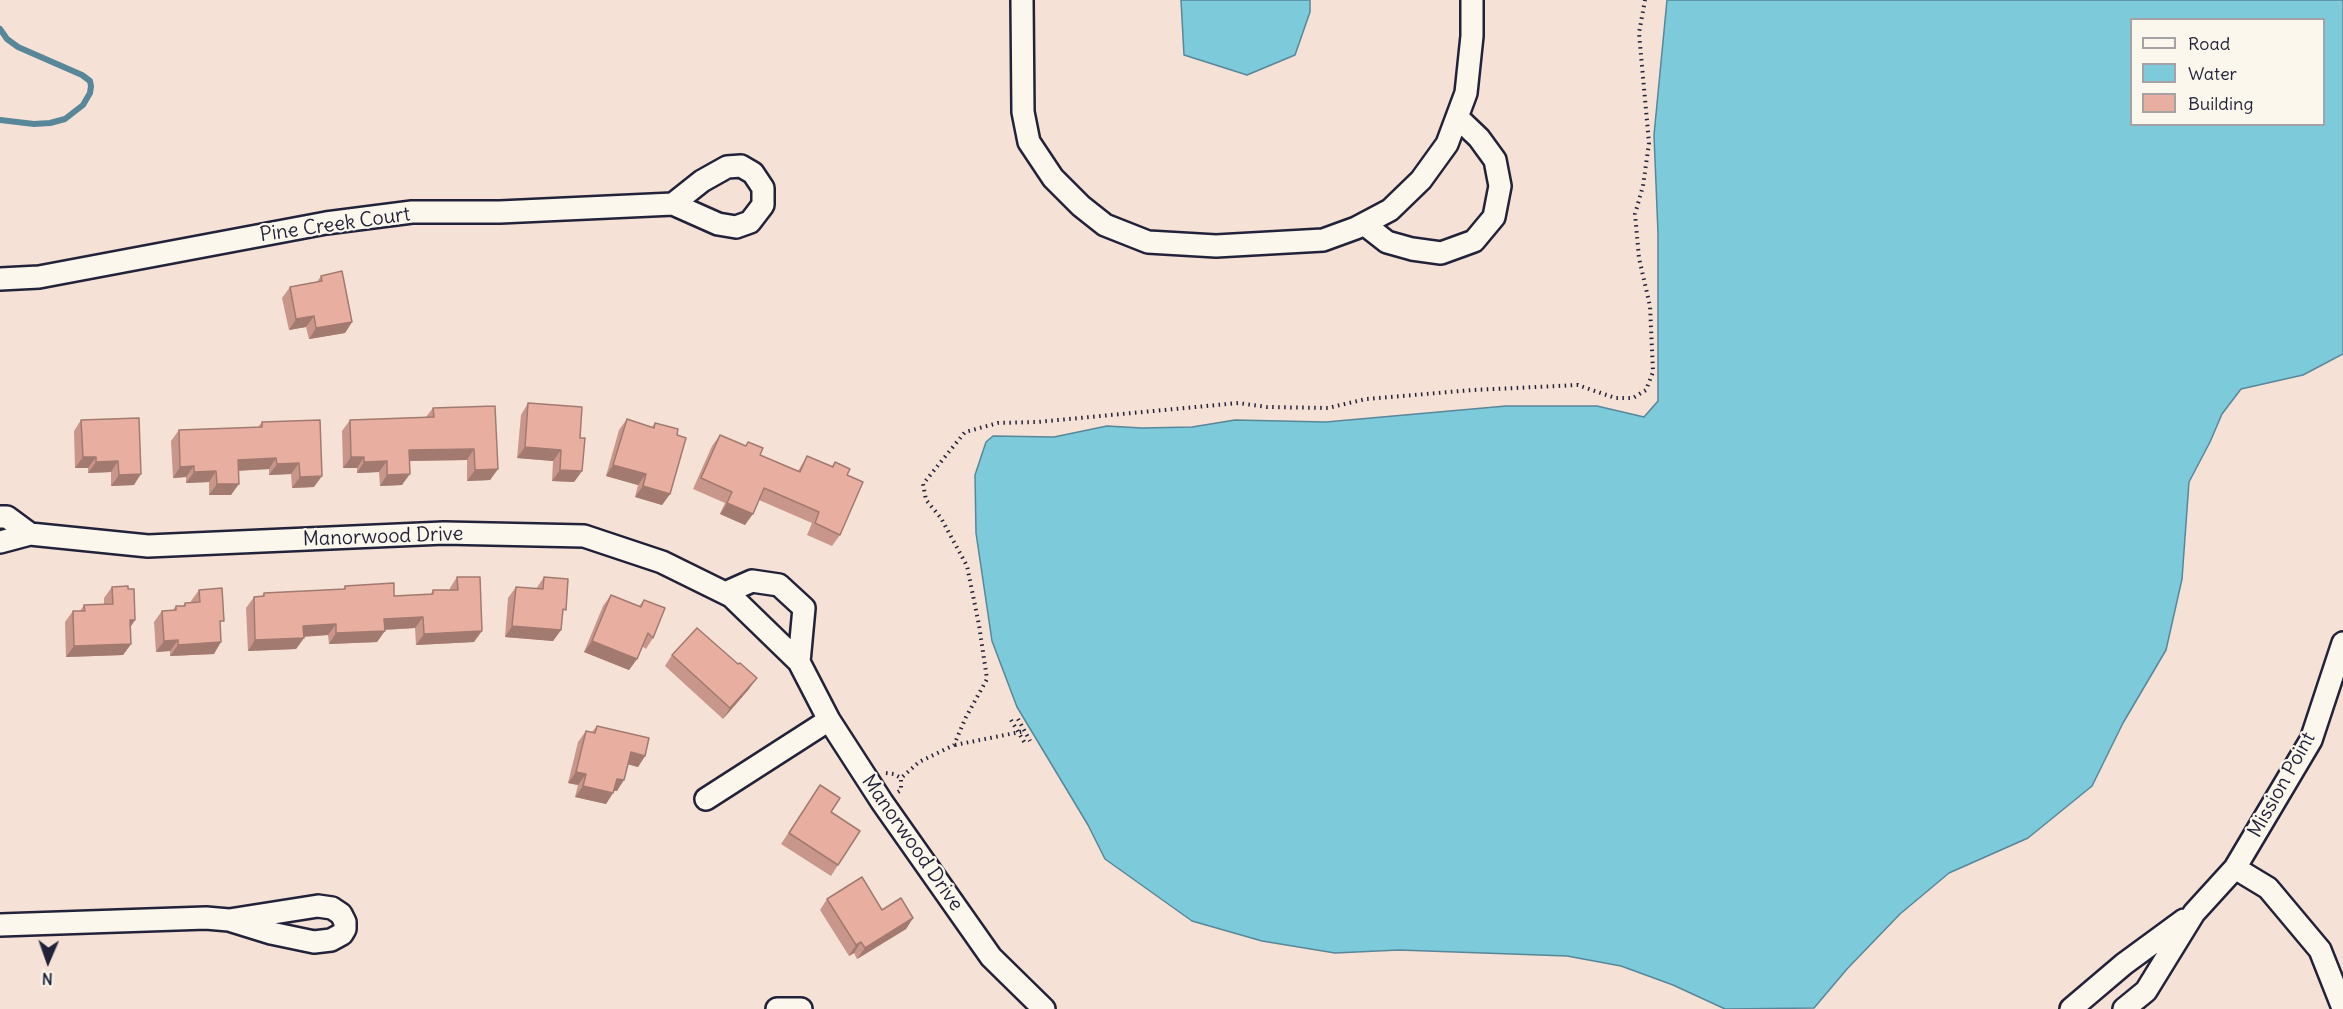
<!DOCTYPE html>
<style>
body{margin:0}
#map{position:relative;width:2343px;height:1009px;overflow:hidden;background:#f5e1d5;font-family:Delius,sans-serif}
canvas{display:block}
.legend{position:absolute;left:2130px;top:18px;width:195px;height:108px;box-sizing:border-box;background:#fbf7ec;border:2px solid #a4a2a5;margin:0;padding:8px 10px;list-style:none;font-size:18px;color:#22223b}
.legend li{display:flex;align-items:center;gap:12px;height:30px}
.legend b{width:30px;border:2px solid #a4a2a5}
.north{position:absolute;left:18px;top:931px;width:60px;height:60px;-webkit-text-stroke:4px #fbf7ec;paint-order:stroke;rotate:182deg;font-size:16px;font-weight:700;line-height:24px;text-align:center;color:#22223b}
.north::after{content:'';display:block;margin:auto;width:21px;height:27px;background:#22223b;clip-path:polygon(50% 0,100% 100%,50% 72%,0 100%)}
</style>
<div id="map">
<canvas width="2343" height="1009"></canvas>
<ul class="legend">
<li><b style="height:8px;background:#fbf7ec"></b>Road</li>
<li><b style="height:16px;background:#7ccada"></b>Water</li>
<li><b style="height:16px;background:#e8afa0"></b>Building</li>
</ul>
<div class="north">N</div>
</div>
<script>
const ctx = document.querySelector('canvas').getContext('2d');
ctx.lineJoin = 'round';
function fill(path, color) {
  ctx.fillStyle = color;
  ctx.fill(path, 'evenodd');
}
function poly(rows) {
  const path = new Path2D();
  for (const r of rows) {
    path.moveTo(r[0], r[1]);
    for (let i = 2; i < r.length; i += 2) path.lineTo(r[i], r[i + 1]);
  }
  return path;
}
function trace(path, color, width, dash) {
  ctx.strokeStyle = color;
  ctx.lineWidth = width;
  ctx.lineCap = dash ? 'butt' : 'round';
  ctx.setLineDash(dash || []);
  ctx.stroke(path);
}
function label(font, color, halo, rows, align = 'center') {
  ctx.font = font + ' Delius,sans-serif';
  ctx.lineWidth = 4.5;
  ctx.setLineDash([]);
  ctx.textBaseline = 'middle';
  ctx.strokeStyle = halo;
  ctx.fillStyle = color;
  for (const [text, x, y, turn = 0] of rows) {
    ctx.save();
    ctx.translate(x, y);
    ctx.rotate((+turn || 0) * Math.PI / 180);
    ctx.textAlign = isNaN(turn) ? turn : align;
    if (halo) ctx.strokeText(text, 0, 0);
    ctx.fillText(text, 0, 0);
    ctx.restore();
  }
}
const water = poly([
 [1181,0,1310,0,1310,12,1295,55,1247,75,1184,55,1181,0],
 [1667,0,2343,0,2343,354,2303,375,2241,389,2222,414,2210,442,2189,482,2182,579,2166,650,2123,723,2092,786,2028,838,1949,873,1900,914,1847,969,1814,1008,1725,1009,1673,985,1621,966,1567,956,1399,950,1335,953,1262,941,1192,921,1105,859,1088,825,1017,707,992,641,976,533,975,475,986,442,993,436,1054,437,1107,426,1142,428,1192,427,1235,420,1326,422,1506,406,1597,406,1644,417,1658,401,1658,233,1654,135,1667,0],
 [2132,20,2324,20,2324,124,2132,124,2132,20]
]);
fill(water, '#7ccada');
trace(water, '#58879a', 1.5);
trace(poly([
 [0,29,7,39,18,47,82,75,90,81,91,86,90,93,83,105,65,119,50,123,34,124,0,120]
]), '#58879a', 6);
const minor = poly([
 [1022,0,1023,112,1029,142,1053,178,1081,206,1105,225,1148,242,1216,246,1323,240,1356,228,1390,210,1421,180,1447,144,1466,93,1472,36,1472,0],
 [1364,224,1387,242,1412,249,1441,253,1474,241,1494,217,1500,186,1495,160,1479,138,1457,117],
 [0,279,39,277,326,223,412,212,500,212,673,204,718,224,736,227,750,222,763,205,763,188,753,173,741,166,727,167,702,181,673,204],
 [0,517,7,517,30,534,0,542],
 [30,534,148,546,444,533,584,536,662,562,731,596,799,662,829,720,882,802,991,957,1044,1009],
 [725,593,752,581,779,585,804,608,799,662],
 [706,799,829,720],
 [2235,868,2268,888,2320,950,2343,1008],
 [0,925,206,918,229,920,271,933,314,942,331,940,342,934,345,929,345,922,341,914,332,908,318,906,229,920],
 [777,1009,801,1009],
 [2071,1009,2124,964,2184,920],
 [2124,1009,2146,991,2194,913,2235,868,2311,740,2343,643]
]);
trace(minor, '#22223b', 26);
trace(poly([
 [1018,719,1030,741],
 [1011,720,1026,745],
 [955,745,1025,731],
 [886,773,894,774,901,778],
 [898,792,901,790,901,778,919,762,954,745,966,717,987,679,979,625,967,566,941,518,926,500,923,484,965,432,998,423,1037,422,1238,403,1267,407,1328,408,1366,399,1473,390,1578,385,1615,398,1633,398,1646,390,1653,372,1650,306,1639,258,1635,214,1643,186,1649,143,1639,33,1645,0]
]), '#22223b', 4, [1.5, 4.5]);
trace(minor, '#fbf7ec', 21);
fill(poly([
 [321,276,352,322,345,333,309,339,306,327,289,330,282,298,290,287,317,282],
 [528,403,580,438,582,471,574,482,552,481,553,461,517,458,521,415],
 [433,408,498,469,490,480,467,481,467,460,409,461,402,485,380,486,379,472,357,473,357,468,343,468,342,431,350,420,426,417],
 [139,418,134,485,111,486,111,472,88,473,88,468,75,468,74,431,81,420],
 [627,419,652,427,655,423,677,435,670,494,662,505,635,497,638,485,606,476,619,430],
 [320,420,314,487,292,488,291,474,269,475,269,469,239,471,231,495,209,495,209,482,186,483,186,477,173,478,171,441,179,430,258,427,262,422],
 [720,435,745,446,748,442,760,455,798,471,807,456,832,466,835,462,847,475,840,535,832,546,807,535,812,523,759,500,745,525,720,514,725,503,693,489,712,446],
 [457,577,474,642,416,645,415,628,385,630,377,642,329,644,328,635,304,637,304,638,296,649,248,651,246,608,254,597,262,596,264,593,343,589,345,586,394,596,430,595,433,590,450,590,450,588],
 [544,577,562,615,561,630,553,641,505,637,508,598,516,587,536,589],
 [112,587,130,627,131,644,123,655,66,657,65,622,73,611,80,611,84,605,104,604,104,598],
 [199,590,220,627,214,654,170,656,170,651,156,652,154,622,162,611,173,610,176,606,183,606,185,603,191,603,191,601],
 [611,595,639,606,644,600,653,638,646,649,642,646,637,659,629,670,584,652,603,606],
 [672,655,749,689,723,719,665,666],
 [597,726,645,756,638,767,628,764,617,791,614,791,606,804,575,797,578,785,568,783,578,742,586,731,592,732],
 [820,785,831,812,838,865,831,876,781,844],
 [827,899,882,910,913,918,906,929,857,959,854,953,849,956,820,910]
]), '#c8968a');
fill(poly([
 [314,316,306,327,289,330,296,319],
 [352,322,345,333,309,339,316,328],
 [525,447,561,450,553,461,517,458],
 [474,449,467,460,401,461,409,450],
 [83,457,96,457,88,468,75,468],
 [351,457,364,457,357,468,343,468],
 [276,458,269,469,230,471,238,460],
 [118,461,111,472,88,473,96,462],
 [387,461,379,472,357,473,364,462],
 [299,463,291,474,269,475,277,464],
 [613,465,646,474,638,485,606,476],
 [194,466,186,477,173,478,180,467],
 [498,469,490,480,467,481,475,470],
 [560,470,582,471,574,482,552,481],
 [216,471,209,482,186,483,194,472],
 [141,474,134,485,111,486,119,475],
 [410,474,402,485,380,486,387,475],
 [322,476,314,487,292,488,300,477],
 [217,484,239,484,231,495,209,495],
 [643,486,670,494,662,505,635,497],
 [727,503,753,514,745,525,720,514],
 [423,617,415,628,377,630,384,619],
 [130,620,135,620,128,631],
 [336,624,328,635,295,637,303,626],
 [512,626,561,630,553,641,505,637],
 [385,631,377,642,329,644,336,633],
 [482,631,474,642,416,645,424,634],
 [304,638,296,649,248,651,255,640],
 [178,640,170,651,156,652,164,641],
 [592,641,637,659,629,670,584,652],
 [221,642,214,654,170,656,178,645],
 [131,644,123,655,66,657,74,646],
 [757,678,749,689,723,719,730,708],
 [631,752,645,756,638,767,623,763],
 [576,772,586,774,578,785,568,783],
 [617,779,624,780,617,791,609,790],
 [583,786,613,793,606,804,575,797],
 [913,918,906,929,857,959,865,948],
 [861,942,854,953,849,956,856,945]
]), '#a27a70');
const building = poly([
 [342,271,352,322,316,328,314,316,296,319,290,287,322,281,321,276,342,271],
 [528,403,582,407,580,438,585,438,582,471,560,470,561,450,525,447,528,403],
 [495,406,498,469,475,470,474,449,409,450,410,474,387,475,387,461,364,462,364,457,351,457,350,420,434,417,433,408,495,406],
 [139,418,141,474,119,475,118,461,96,462,96,457,83,457,81,420,139,418],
 [627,419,654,428,655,423,678,429,677,435,686,438,670,494,643,486,646,474,613,465,627,419],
 [320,420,322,476,300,477,299,463,277,464,276,458,238,460,239,484,217,484,216,471,194,472,194,466,180,467,179,430,262,427,262,422,320,420],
 [720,435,746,446,748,442,763,448,760,455,800,472,807,456,833,467,835,462,850,469,847,475,863,482,840,535,815,523,819,512,764,488,753,514,727,503,732,492,701,478,720,435],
 [457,577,480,577,482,631,424,634,423,617,384,619,385,631,336,633,336,624,303,626,304,638,255,640,254,597,264,596,264,593,345,589,345,586,394,583,394,596,433,594,433,590,458,590,457,577],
 [544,577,568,579,566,610,563,609,561,630,512,626,516,587,543,589,544,577],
 [128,586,128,589,134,589,135,620,130,620,131,644,74,646,73,611,85,611,84,605,113,604,112,587,128,586],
 [222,588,224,621,220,621,221,642,178,645,178,640,164,641,162,611,176,610,176,606,185,606,185,603,200,602,199,590,222,588],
 [611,595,641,607,644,600,665,608,653,638,648,633,637,659,592,641,611,595],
 [697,628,738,664,740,663,757,678,730,708,672,655,697,628],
 [597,726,649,738,645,756,631,752,624,780,617,779,613,793,583,786,586,774,576,772,586,731,595,733,597,726],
 [820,785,840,798,831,812,860,831,838,865,789,833,820,785],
 [862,877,882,910,901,898,913,918,865,948,861,942,856,945,827,899,862,877]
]);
fill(building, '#e8afa0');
trace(building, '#a27a70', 1.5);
label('20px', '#22223b', '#fbf7ec', [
 ["Pine Creek Court",335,225,-8],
 ["Manorwood Drive",383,537,-2],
 ["Mission Point",2282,785,-61],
 ["Manorwood Drive",912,843,55]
]);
</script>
